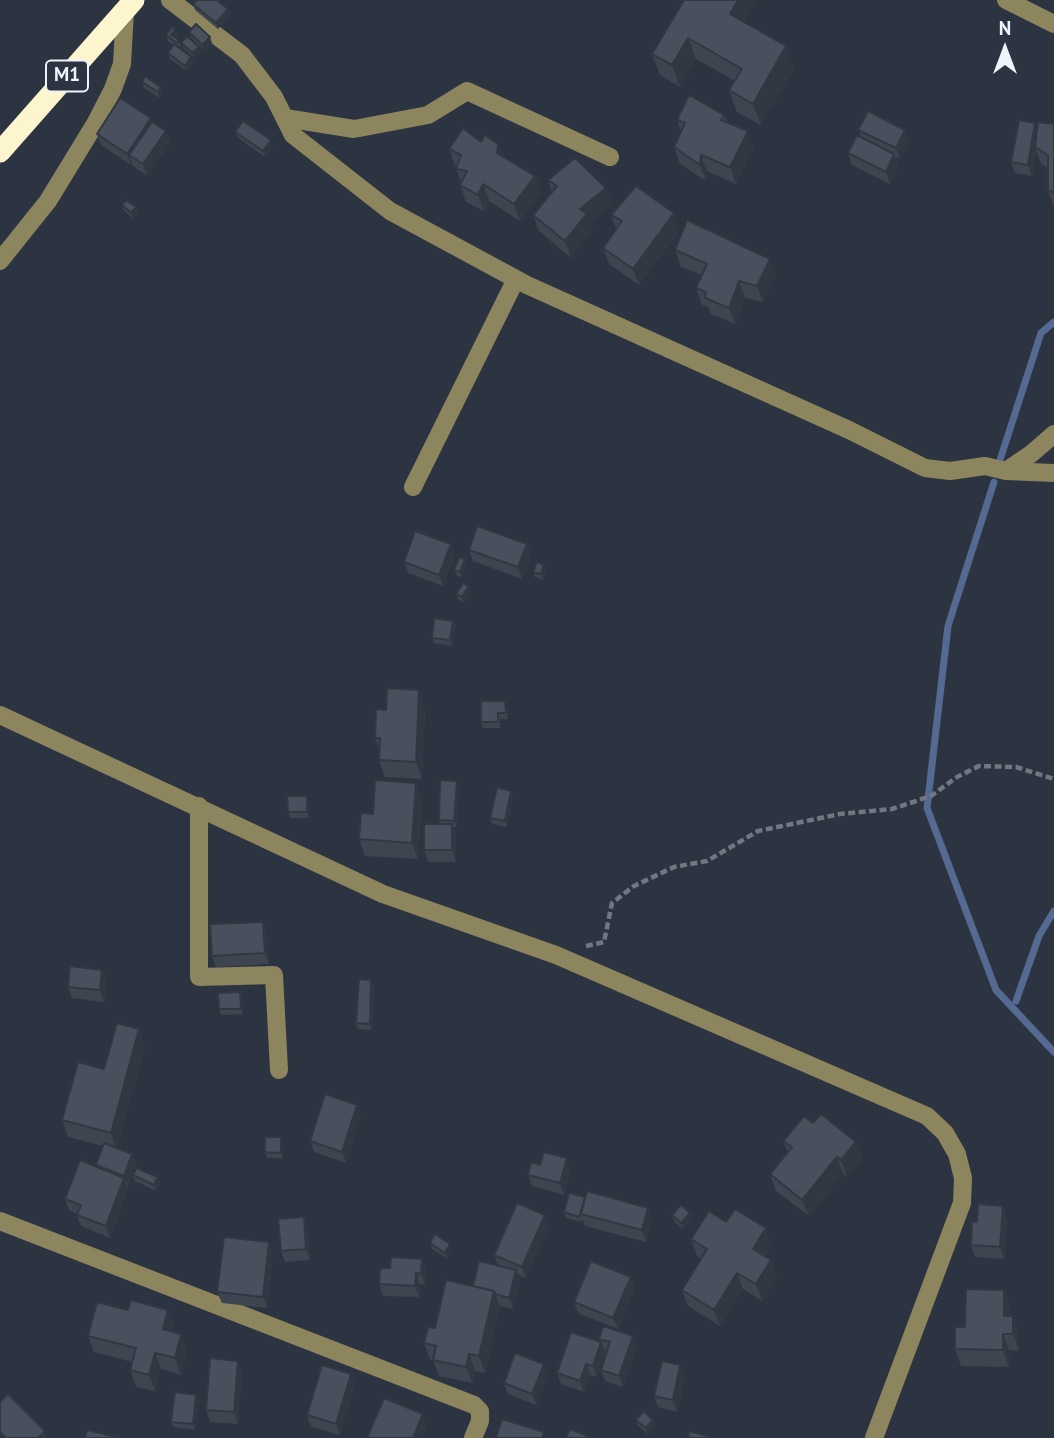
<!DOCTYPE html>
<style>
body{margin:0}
#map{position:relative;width:1054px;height:1438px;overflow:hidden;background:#2d3441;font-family:"PT Sans",sans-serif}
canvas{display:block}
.north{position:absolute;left:970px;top:14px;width:70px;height:70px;-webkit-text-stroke:5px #2d3441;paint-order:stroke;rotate:0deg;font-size:19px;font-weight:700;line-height:28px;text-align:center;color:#eff4fc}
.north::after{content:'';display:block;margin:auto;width:24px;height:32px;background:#eff4fc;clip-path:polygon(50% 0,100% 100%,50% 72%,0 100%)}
</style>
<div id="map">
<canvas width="1054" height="1438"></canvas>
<div class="north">N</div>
</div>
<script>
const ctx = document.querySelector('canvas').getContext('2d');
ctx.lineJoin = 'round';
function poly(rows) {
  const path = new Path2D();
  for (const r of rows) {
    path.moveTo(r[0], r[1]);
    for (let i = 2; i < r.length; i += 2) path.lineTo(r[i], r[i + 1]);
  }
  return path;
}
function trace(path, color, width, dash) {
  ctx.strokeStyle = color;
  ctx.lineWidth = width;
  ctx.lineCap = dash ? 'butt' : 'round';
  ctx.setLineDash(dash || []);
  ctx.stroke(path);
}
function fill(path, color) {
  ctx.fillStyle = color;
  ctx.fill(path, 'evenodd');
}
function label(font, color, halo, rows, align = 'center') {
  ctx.font = font + ' "PT Sans",sans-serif';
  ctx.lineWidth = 7;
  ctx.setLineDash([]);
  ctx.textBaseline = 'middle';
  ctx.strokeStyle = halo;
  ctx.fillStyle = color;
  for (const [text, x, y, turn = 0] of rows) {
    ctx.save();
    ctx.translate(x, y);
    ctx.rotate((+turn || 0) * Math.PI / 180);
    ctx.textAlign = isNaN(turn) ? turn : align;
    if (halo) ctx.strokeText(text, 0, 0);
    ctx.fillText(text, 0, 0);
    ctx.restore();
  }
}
trace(poly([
 [999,463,1041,333,1054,322],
 [994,482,948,626,927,808,996,990,1054,1052],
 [1016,1001,1039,936,1054,911]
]), '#556a92', 7);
trace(poly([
 [586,946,604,942,612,903,634,886,674,867,707,861,758,831,840,814,892,809,931,796,957,777,979,766,1016,767,1054,779]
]), '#717782', 4.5, [7, 3.5]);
trace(poly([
 [170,0,242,55,274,97,293,135,390,211,527,285,849,430,925,468,950,471,985,466,1006,471,1031,454,1054,434],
 [1006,0,1054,24],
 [285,118,354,129,428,115,467,91,610,157],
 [0,261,48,201,95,124,113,89,122,64,125,11],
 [1006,471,1054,473],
 [413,487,516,279],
 [0,715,383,894,556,955,927,1116,945,1133,957,1154,963,1178,962,1203,874,1438],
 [199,806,199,977,274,975,279,1070],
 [0,1221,474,1405,480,1411,480,1421,473,1438]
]), '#8c855d', 18);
trace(poly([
 [0,152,134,0]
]), '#fcf5ce', 21);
fill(poly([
 [684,0,745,23,794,68,761,125,737,112,729,90,735,81,696,59,680,87,660,75,652,54],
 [193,4,228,9,230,15,218,29,195,10],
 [189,32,212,43,204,50,191,38],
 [166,35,178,35,175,37,181,45,179,48,191,57,193,63,187,71,170,59,168,53,173,45,168,41],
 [181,43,201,52,195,58,183,48],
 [142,82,163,92,160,98,144,88],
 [724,115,727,122,754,147,736,184,707,171,706,181,680,164,674,147,681,131,677,120],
 [151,118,152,122,166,131,170,143,147,176,133,166,132,163,131,165,101,145,97,134],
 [1035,123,1037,129,1054,123,1054,208,1048,191,1048,168,1041,164,1036,151,1032,176,1015,173,1011,162],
 [858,130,905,130,909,141,900,159,896,157,899,165,890,184,852,165,848,153,861,137],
 [235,132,273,146,265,157,238,138],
 [481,142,498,144,503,157,535,176,541,192,520,221,489,201,484,211,466,202,460,185,461,183,456,169,457,167,455,166,449,149],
 [548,180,606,188,612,205,590,222,593,230,571,258,539,231,533,215,552,192],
 [122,205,138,213,133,218,124,211],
 [611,215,680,230,639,285,609,264,603,248,616,229],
 [675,250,776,275,763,302,745,298,735,324,711,314,708,307,702,305,696,288,702,275,681,267],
 [527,544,531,555,522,579,473,561,469,550],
 [455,556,443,586,408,573,404,562],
 [465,559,467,565,462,577,457,576,454,570],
 [546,571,543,580,535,577,533,572],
 [469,586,471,591,464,603,458,599,456,594],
 [453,621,455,626,452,646,434,643,432,638],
 [505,701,507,707,508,719,500,719,500,728,483,728,481,722],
 [425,707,422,779,385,777,379,760,380,752,375,738,386,710],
 [459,786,457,827,453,827,456,835,456,862,428,862,424,850,440,824,439,820],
 [307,796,309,802,309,818,290,818,288,812],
 [513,797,507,827,492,824,490,818],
 [422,799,418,859,365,856,359,839,373,814],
 [267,933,269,964,216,967,212,956],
 [102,970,107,981,104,1002,72,998,68,987],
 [374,985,372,1030,358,1029,356,1023],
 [242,998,243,1014,221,1015,219,1009],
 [145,1046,117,1149,132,1154,137,1166,135,1171,158,1177,160,1183,156,1191,135,1181,133,1176,128,1187,128,1189,110,1238,81,1226,77,1215,78,1214,69,1210,65,1199,97,1167,96,1165,103,1146,68,1137,62,1120,104,1069],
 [357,1105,361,1116,346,1163,314,1152,310,1141],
 [813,1123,856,1142,862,1158,847,1177,843,1174,809,1216,776,1191,770,1174,788,1152,783,1141],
 [283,1143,283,1158,267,1158,265,1152],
 [540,1165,571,1170,564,1195,532,1186,528,1175],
 [585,1198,652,1219,646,1242,585,1226,582,1219,581,1222,566,1218,564,1212],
 [690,1213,692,1218,683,1229,674,1221,672,1215],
 [545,1215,549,1226,526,1278,517,1274,520,1281,513,1309,500,1306,500,1307,485,1373,475,1371,472,1383,439,1376,433,1360,430,1359,424,1343,473,1286,498,1265,494,1255],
 [304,1217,308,1228,310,1260,285,1262,281,1251],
 [1007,1217,1004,1259,975,1257,971,1245,977,1222],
 [726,1222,772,1245,765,1256,771,1260,777,1276,762,1301,743,1289,720,1326,688,1306,682,1290,701,1258,697,1256,691,1239],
 [269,1242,273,1253,267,1308,222,1303,217,1292],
 [430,1243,452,1249,447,1258,432,1249],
 [422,1259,426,1270,425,1285,420,1284,419,1297,383,1296,379,1284,390,1268],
 [631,1277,635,1288,618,1329,578,1313,574,1302],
 [1004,1290,1010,1306,1010,1316,1013,1316,1019,1332,1019,1351,1009,1350,1009,1367,961,1366,955,1349,965,1327],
 [128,1310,168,1310,174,1327,172,1332,181,1334,187,1350,181,1375,161,1369,155,1391,136,1387,130,1370,132,1362,94,1352,88,1336],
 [599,1339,637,1347,623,1387,605,1381,601,1370,607,1351,604,1350,605,1353,597,1377,590,1375,584,1392,561,1384,557,1373,600,1342],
 [544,1364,548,1375,536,1405,508,1394,504,1383],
 [680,1365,685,1376,677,1412,658,1407,654,1396],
 [242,1372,238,1424,210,1422,206,1410],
 [355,1385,340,1435,311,1427,307,1415],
 [199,1400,195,1430,173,1427,171,1422],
 [636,1420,653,1420,655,1426,648,1434,638,1426]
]), '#3e4551');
fill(poly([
 [738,0,758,0,738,35,730,14],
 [228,9,230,15,218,29,216,23],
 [175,29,178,35,173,40,171,35],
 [210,37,212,43,204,50,202,45],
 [688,38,696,59,680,87,672,65],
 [786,46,794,68,761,125,753,104],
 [199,47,201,52,195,58,193,53],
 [191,57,193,63,187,71,185,66],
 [161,87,163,92,160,98,158,92],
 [151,118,155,130,129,155,132,163,131,165,127,154],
 [1035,123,1039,134,1035,147,1036,151,1032,176,1028,165],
 [905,130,909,141,900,159,896,148],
 [166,131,170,143,147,176,143,164],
 [748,131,754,147,736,184,730,167],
 [271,140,273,146,265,157,263,151],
 [498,144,504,160,497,153],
 [894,154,899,165,890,184,886,172],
 [701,155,707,171,706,181,700,165],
 [535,176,541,192,520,221,514,204],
 [483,184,489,201,484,211,478,195],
 [606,188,612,205,590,222,593,230,571,258,565,241,580,209],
 [136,207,138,213,133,218,131,213],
 [674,213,680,230,639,285,633,269],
 [770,259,776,275,763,302,757,286],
 [739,281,745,298,735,324,729,308],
 [451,544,455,556,443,586,439,575],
 [527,544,531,555,522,579,518,567],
 [465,559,467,565,462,577,460,572],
 [544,565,546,571,543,580,541,574],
 [469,586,471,591,464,603,462,597],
 [453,621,455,626,452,646,450,640],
 [419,690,425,707,422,779,416,762],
 [505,701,507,707,508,719,506,713],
 [457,781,459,786,457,827,454,821],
 [416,783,422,799,418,859,412,843],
 [511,791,513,797,507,827,505,821],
 [307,796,309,802,309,818,307,812],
 [452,824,456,835,456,862,452,850],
 [263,922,267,933,269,964,265,953],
 [102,970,107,981,104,1002,100,990],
 [371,980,374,985,372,1030,370,1024],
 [240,992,242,998,243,1014,241,1009],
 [139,1029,145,1046,117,1150,111,1133],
 [357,1105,361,1116,346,1163,342,1152],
 [281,1137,283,1143,283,1158,281,1153],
 [856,1142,862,1158,847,1177,841,1160],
 [132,1154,137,1166,128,1187,124,1176],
 [837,1157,843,1174,809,1216,802,1200],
 [567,1158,571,1170,564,1195,560,1183],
 [158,1177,160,1183,156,1191,154,1185],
 [124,1178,128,1189,110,1238,106,1226],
 [1003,1206,1007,1217,1004,1259,1000,1247],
 [648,1208,652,1219,646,1242,642,1230],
 [690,1213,692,1218,683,1229,681,1223],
 [545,1215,549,1226,526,1278,522,1267],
 [304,1217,308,1228,310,1260,306,1249],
 [766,1228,772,1245,759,1265,753,1249],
 [269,1242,273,1253,267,1308,263,1297],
 [450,1244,452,1249,447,1258,445,1253],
 [422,1259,426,1270,425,1285,421,1274],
 [771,1260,777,1276,762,1301,756,1284],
 [516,1270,520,1281,513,1309,509,1298],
 [416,1273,420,1284,419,1297,415,1286],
 [737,1273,743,1289,720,1326,714,1310],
 [631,1277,635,1288,618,1329,613,1318],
 [1004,1290,1010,1306,1010,1332,1004,1316],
 [494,1291,500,1307,485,1373,479,1356],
 [168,1310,174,1327,169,1346,163,1329],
 [1013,1316,1019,1332,1019,1351,1013,1334],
 [181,1334,187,1350,181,1375,175,1358],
 [1003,1334,1009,1350,1009,1367,1003,1350],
 [633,1336,637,1347,623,1387,619,1376],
 [601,1342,605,1353,597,1377,593,1366],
 [155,1353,161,1369,155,1391,149,1375],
 [469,1354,475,1371,472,1383,466,1367],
 [238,1361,242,1372,238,1424,234,1412],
 [544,1364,548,1375,536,1405,532,1394],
 [586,1364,590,1375,584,1392,580,1381],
 [680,1365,685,1376,677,1412,673,1400],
 [351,1374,355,1385,340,1435,336,1424],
 [196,1395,199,1400,195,1430,193,1424],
 [423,1414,427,1426,422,1438,413,1438],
 [653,1420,655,1426,648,1434,646,1428],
 [45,1431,47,1438,38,1438]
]), '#323842');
const building = poly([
 [197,0,217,0,228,9,216,23,193,4,197,0],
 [684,0,738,0,730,14,786,46,753,104,729,90,742,69,688,38,672,65,652,54,684,0],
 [196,24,210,37,202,45,189,32,196,24],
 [172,27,175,29,171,35,179,40,177,43,166,35,172,27],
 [187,36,199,47,193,53,181,43,187,36],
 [174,44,191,57,185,66,168,53,174,44],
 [145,76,161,87,158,92,142,82,145,76],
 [689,95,724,115,721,120,748,131,730,167,701,155,700,165,674,147,685,123,677,120,689,95],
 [120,98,151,118,127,154,97,134,120,98],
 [868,111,905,130,896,148,858,130,868,111],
 [1019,120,1035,123,1028,165,1011,162,1019,120],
 [243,121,271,140,263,151,235,132,243,121],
 [152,122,166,131,143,164,129,155,152,122],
 [1038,122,1054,124,1054,123,1054,192,1048,191,1048,155,1035,147,1038,122],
 [463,128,481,142,485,135,498,144,497,153,535,176,514,204,483,184,478,195,460,185,467,171,456,169,461,155,449,149,463,128],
 [857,135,894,154,886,172,848,153,857,135],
 [575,158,606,188,580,209,587,214,565,241,533,215,557,186,548,180,575,158],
 [636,186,674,213,633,269,603,248,622,221,611,215,636,186],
 [126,200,136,207,131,213,122,205,126,200],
 [687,220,770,259,757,286,739,281,729,308,705,298,706,292,696,288,707,264,675,250,687,220],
 [477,526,527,544,518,567,469,550,477,526],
 [415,531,451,544,439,575,404,562,415,531],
 [459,557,465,559,460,572,454,570,459,557],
 [537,562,544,565,541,574,533,572,537,562],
 [463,583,469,586,462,597,456,594,463,583],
 [434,618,453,621,450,640,432,638,434,618],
 [387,688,419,690,416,762,379,760,380,738,375,738,376,709,386,710,387,688],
 [481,701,505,701,506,713,498,713,498,722,481,722,481,701],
 [375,780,416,783,412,843,359,839,361,813,373,814,375,780],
 [440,780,457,781,454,821,439,820,440,780],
 [497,787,511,791,505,821,490,818,497,787],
 [287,796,307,796,307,812,288,812,287,796],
 [424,824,452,824,452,850,424,850,424,824],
 [263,922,265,953,212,956,210,924,263,922],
 [70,966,102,970,100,990,68,987,70,966],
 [359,979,371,980,370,1024,356,1023,359,979],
 [240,992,241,1009,219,1009,218,993,240,992],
 [117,1023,139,1029,111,1133,62,1120,78,1062,104,1069,117,1023],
 [325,1094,357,1105,342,1152,310,1141,325,1094],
 [821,1114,856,1142,841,1160,837,1157,802,1200,770,1174,792,1147,783,1141,804,1116,813,1123,821,1114],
 [265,1137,281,1137,281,1153,265,1152,265,1137],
 [104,1143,132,1154,124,1176,96,1165,104,1143],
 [544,1152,567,1158,560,1183,528,1175,531,1162,540,1165,544,1152],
 [80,1160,124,1178,106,1226,77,1215,81,1205,65,1199,80,1160],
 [136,1168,158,1177,154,1185,133,1175,136,1168],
 [587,1191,648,1208,642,1230,581,1214,587,1191],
 [569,1193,585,1197,579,1217,564,1212,569,1193],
 [517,1203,545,1215,522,1267,494,1255,517,1203],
 [978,1204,1003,1206,1000,1247,971,1245,972,1222,977,1222,978,1204],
 [681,1205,690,1213,681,1223,672,1215,681,1205],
 [735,1209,766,1228,753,1249,771,1260,756,1284,737,1273,714,1310,682,1290,707,1249,691,1239,709,1211,726,1222,735,1209],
 [304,1217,306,1249,281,1251,278,1219,304,1217],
 [435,1234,450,1244,445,1253,430,1243,435,1234],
 [224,1237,269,1242,263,1297,217,1292,224,1237],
 [391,1257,422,1259,421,1274,416,1273,415,1286,379,1284,380,1268,390,1268,391,1257],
 [479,1261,516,1270,509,1298,495,1294,494,1291,473,1286,479,1261],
 [591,1261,631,1277,613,1318,574,1302,591,1261],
 [446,1280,494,1291,479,1356,469,1354,466,1367,433,1360,436,1346,424,1343,428,1327,435,1328,446,1280],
 [966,1289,1004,1290,1004,1316,1013,1316,1013,1334,1003,1334,1003,1350,955,1349,955,1327,965,1327,966,1289],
 [131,1300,168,1310,163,1329,181,1334,175,1358,155,1353,149,1375,130,1370,136,1348,88,1336,97,1302,128,1310,131,1300],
 [603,1326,633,1336,619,1376,601,1370,610,1342,599,1339,603,1326],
 [571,1332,601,1342,593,1366,586,1364,580,1381,557,1373,571,1332],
 [515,1353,544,1364,532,1394,504,1383,515,1353],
 [210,1358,238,1361,234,1412,206,1410,210,1358],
 [662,1361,680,1365,673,1400,654,1396,662,1361],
 [322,1365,351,1374,336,1424,307,1415,322,1365],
 [175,1392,196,1395,193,1424,171,1422,175,1392],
 [8,1394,45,1431,38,1438,6,1438,0,1432,0,1402,8,1394],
 [384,1398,423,1414,413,1438,367,1438,384,1398],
 [644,1411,653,1420,646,1428,636,1420,644,1411],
 [502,1419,544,1432,542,1438,496,1438,502,1419],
 [570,1429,592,1438,566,1438,570,1429],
 [87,1430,121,1438,85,1438,87,1430],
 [689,1431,715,1438,688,1438,689,1431]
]);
fill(building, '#48505e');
trace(building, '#323842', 2);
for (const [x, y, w] of [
 [67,76,42]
]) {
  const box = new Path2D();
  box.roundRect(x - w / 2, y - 15.5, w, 31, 5);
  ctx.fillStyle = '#2d3441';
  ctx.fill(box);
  trace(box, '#eff4fc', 2);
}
label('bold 19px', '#eff4fc', null, [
 ["M1",67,76]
]);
</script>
